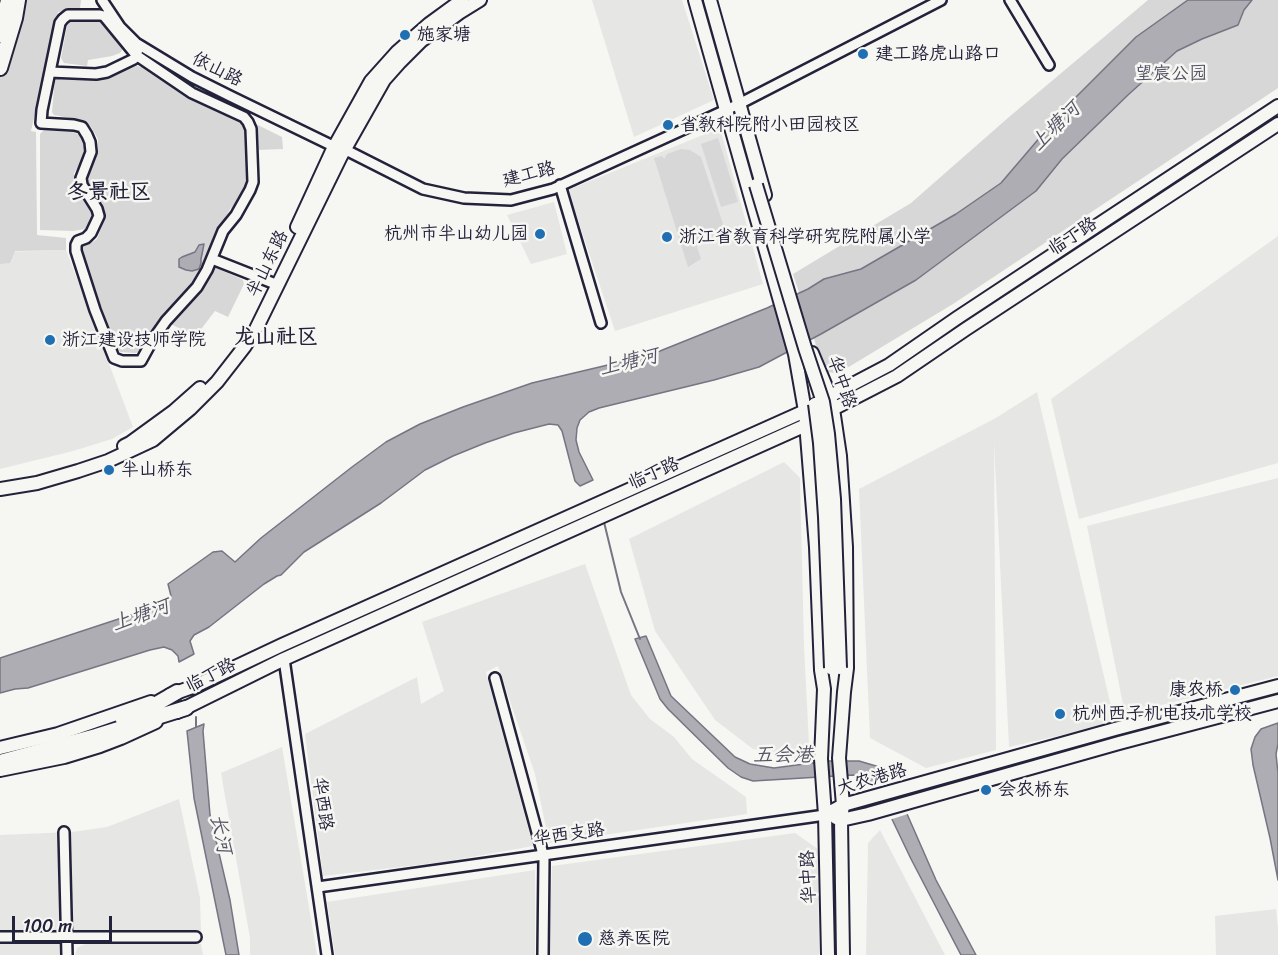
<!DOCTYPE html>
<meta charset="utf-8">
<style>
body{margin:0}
#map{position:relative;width:1278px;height:955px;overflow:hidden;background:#f6f6f2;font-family:Sriracha,sans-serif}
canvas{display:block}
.scale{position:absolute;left:12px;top:916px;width:100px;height:27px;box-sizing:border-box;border:3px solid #22223b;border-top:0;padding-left:8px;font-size:18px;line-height:21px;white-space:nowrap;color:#22223b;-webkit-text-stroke:4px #f6f6f2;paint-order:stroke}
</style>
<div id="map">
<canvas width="1278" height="955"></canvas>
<div class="scale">100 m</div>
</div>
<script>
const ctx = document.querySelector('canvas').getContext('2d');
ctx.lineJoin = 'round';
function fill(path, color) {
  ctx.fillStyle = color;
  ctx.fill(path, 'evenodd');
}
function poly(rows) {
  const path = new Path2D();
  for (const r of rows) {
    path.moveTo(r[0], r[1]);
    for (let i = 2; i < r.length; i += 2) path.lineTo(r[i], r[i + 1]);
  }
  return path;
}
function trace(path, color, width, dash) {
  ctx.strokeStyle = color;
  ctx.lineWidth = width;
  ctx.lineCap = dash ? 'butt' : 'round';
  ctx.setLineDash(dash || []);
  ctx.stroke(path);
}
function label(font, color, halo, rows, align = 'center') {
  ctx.font = font + ' Sriracha,"LXGW WenKai TC",sans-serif';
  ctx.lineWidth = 5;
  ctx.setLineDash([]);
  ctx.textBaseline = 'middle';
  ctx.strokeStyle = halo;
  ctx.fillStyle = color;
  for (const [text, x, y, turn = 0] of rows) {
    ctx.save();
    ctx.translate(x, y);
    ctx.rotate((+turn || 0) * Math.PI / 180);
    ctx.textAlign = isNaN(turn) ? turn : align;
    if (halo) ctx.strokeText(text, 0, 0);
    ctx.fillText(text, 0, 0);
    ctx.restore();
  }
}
fill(poly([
 [592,0,682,0,714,100,634,137],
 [720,128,763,284,615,331,568,190],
 [554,202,567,254,531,264,507,215],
 [1278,236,1278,463,1079,519,1051,399],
 [66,250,133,427,112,439,73,451,0,469,0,252],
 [1037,392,1115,723,1009,747,994,442,996,750,926,768,870,738,859,489,994,419],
 [784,462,800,478,804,647,810,763,783,754,753,749,715,720,655,631,629,539],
 [1278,478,1278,676,1125,714,1087,526],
 [585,564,631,695,650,719,674,737,692,759,746,797,747,814,549,843,535,774,498,666,486,672,533,846,443,862,323,876,305,734,417,677,421,704,444,691,422,622],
 [282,747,317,955,250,955,250,938,221,773],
 [179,799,200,898,201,932,60,930,61,955,0,955,0,835,72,832,107,827],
 [880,830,945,955,866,955,868,843],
 [795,833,818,849,819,955,549,955,552,866],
 [535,870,535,955,335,955,327,902],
 [1276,909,1278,928,1278,955,1216,955,1215,916],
 [87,943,201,944,203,955,75,955,77,948]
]), '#e6e6e4');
fill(poly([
 [0,0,81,0,80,9,58,12,31,131,36,132,37,235,66,238,66,250,15,251,10,263,0,264],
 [1148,0,1278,0,1278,88,953,304,842,371,835,373,827,372,816,345,793,274,911,203,1009,117],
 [102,20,123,45,123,49,120,53,112,56,88,60,87,66,64,63,61,58,67,26,70,22],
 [137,66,142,67,160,77,194,100,238,119,245,125,247,129,250,184,244,196,230,209,219,229,205,264,192,287,157,325,140,352,135,353,120,352,115,347,81,254,83,245,90,244,97,239,104,221,103,213,88,183,88,173,97,152,98,139,91,127,79,120,54,115,52,112,54,88,55,81,59,78,101,78],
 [256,124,282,137,283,149,257,150],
 [44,130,72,132,78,134,83,140,87,149,85,156,74,173,74,182,76,191,91,209,95,217,93,224,85,229,73,231,40,230,40,134],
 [718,138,738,202,721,207,701,144],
 [681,149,690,150,701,157,723,224,721,229,714,238,696,244,701,259,688,267,654,158,662,156,664,159,667,154],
 [214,267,239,278,243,280,244,284,228,317,215,311,195,337,171,324,199,291]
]), '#d7d7d7');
const water = poly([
 [1188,0,1252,0,1244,10,1238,25,1202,39,1177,51,1129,94,1062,159,1036,191,916,280,821,334,759,367,714,380,599,408,589,412,580,420,577,428,576,440,579,452,593,480,580,486,575,481,562,431,558,425,549,424,514,433,485,443,453,456,425,470,381,503,304,552,281,575,277,576,264,584,209,627,194,635,190,641,194,654,179,662,178,656,172,650,164,647,150,650,28,688,15,689,0,693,0,658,161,605,171,596,168,584,213,552,222,551,235,562,261,538,352,467,386,442,420,424,463,407,532,383,650,355,767,308,808,289,824,279,861,269,956,214,1001,183,1065,108,1136,37,1188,0],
 [204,244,201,259,201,263,199,269,192,271,186,270,179,267,179,259,182,257,195,252,199,245,204,244],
 [646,636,671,696,735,757,750,764,774,768,827,761,859,761,876,766,885,771,893,782,936,880,976,955,961,955,911,859,889,813,870,781,862,776,853,775,753,781,741,777,728,768,668,709,660,699,635,639,646,636],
 [1278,723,1278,744,1276,754,1278,773,1278,880,1270,838,1253,765,1251,749,1255,737,1261,729,1278,723],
 [204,724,203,731,210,815,230,900,239,955,226,955,194,798,187,731,204,724]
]);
fill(water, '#adadb3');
trace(water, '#757583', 1.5);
fill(poly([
 [894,777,911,813,889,820,869,784]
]), '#f6f6f2');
trace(poly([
 [604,522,621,592,640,639],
 [196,717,196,727]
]), '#757583', 2);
const minor = poly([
 [102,0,120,27,136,43,192,77,230,96,335,147,344,149,423,189,464,198,511,200,553,189,739,104,941,0],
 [1010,0,1049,65],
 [68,15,100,15,104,16,136,55,192,93,244,117,248,122,251,129,253,182,250,190,236,215,223,231,207,270,197,287,166,321,152,341,141,361,122,361,114,358,95,310,76,251,76,245,78,241,86,238,91,233,99,216,97,209,82,185,81,178,91,152,90,142,87,135,82,127,74,125,41,123,42,110,60,23,63,19,68,15],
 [50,72,96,74,107,72,134,59,138,50],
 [560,185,601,323],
 [212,259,278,285],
 [284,659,327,955],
 [495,678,544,858,543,955],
 [64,832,67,955],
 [318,887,825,815],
 [0,937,196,937]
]);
const major = poly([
 [695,0,795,354,805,411,816,547,821,670,824,689,821,759,825,815,828,955],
 [710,0,765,195],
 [297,227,332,151,371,81,397,52,429,24,462,0],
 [812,353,830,396,833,409,840,456,846,547,847,668,844,692,839,758,843,805,841,820,843,955],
 [124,446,130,443,174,411,200,388],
 [0,489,37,483,78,471,108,461,153,440,190,409,217,382,245,346,256,329,341,156,384,80,400,62,421,41,459,13,480,0],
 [170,695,195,686,282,645,805,411,830,396,889,365,957,318,1278,106],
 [177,712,284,659,806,425,833,409,897,376,966,329,1278,124],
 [0,748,58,734,151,702],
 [0,770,64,757,100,746,121,738,156,722],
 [825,815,843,805,1115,729,1278,686],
 [836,818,841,820,868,814,1119,743,1278,701]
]);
const highway = poly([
 [0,35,8,0],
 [0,68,15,18,18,0],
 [123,720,137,715,177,692],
 [0,762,96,736,186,708]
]);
trace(minor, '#22223b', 14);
trace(major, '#22223b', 16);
trace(highway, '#22223b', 18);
trace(minor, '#f6f6f2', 9);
trace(major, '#f6f6f2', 12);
trace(highway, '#f6f6f2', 14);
const majorBridge = poly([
 [756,185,805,348,823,402,828,434,834,499,840,668],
 [815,404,820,443,825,517,831,668]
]);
trace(majorBridge, '#22223b', 16, []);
trace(majorBridge, '#f6f6f2', 12);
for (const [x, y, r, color] of [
 [405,35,6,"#1f6fb2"],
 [863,54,6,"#1f6fb2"],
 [668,125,6,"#1f6fb2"],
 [540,234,6,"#1f6fb2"],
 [667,237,6,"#1f6fb2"],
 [50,340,6,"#1f6fb2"],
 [109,470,6,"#1f6fb2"],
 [1235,690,6,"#1f6fb2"],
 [1060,714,6,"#1f6fb2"],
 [986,790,6,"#1f6fb2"],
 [585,939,8,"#1f6fb2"]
]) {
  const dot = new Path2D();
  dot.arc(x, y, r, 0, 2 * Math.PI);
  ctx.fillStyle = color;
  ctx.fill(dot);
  trace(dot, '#f6f6f2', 2);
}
label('18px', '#22223b', '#f6f6f2', [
 ["施家塘",417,35],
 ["建工路虎山路口",875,54],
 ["省教科院附小田园校区",680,125],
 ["杭州市半山幼儿园",528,234,"right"],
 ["浙江省教育科学研究院附属小学",679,237],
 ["浙江建设技师学院",62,340],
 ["半山桥东",121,470],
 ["康农桥",1223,690,"right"],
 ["杭州西子机电技术学校",1072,714],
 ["会农桥东",998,790],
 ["慈养医院",598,939]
], 'left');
label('18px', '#22223b', '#f6f6f2', [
 ["依山路",217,70,27],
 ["建工路",529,175,-14],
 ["临丁路",1073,237,-33],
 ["半山东路",268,264,-64],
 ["华中路",841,382,71],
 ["临丁路",654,474,-24],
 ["临丁路",211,676,-27],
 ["大农港路",872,780,-16],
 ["华西路",322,804,82],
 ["华西支路",569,835,-8],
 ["华中路",809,877,-92]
]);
label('18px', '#4f4f62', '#f6f6f2', [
 ["望宸公园",1171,74]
]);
label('italic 20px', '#535365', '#f6f6f2', [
 ["上塘河",1056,127,-44],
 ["上塘河",629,363,-13],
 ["上塘河",141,616,-19],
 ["五会港",783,756],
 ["长河",220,834,78]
]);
label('bold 21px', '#22223b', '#f6f6f2', [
 ["冬景社区",109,193],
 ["龙山社区",276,338]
]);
</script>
